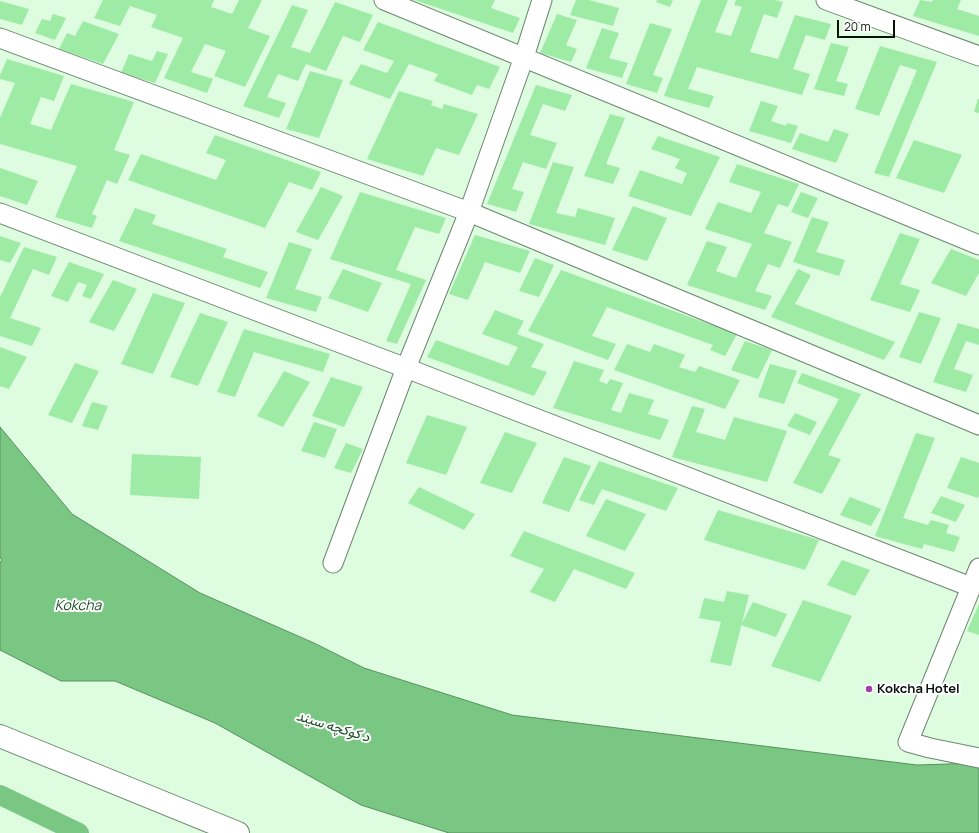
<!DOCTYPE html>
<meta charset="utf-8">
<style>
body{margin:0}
#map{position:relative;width:979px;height:833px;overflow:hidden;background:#defce0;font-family:Manrope,sans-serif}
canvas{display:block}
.scale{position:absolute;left:837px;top:20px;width:58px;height:18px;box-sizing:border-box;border:2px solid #071108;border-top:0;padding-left:5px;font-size:12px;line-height:14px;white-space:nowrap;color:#071108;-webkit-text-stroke:3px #fff;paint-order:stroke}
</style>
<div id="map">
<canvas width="979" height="833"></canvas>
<div class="scale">20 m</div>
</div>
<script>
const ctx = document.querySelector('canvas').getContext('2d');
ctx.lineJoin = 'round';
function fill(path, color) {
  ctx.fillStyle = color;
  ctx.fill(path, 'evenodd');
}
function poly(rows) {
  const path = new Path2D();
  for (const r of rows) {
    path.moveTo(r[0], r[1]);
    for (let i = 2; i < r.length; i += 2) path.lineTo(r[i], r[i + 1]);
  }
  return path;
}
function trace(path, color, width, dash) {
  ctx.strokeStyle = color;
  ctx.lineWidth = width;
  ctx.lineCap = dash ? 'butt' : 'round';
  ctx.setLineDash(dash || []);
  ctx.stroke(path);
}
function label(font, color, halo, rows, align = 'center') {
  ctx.font = font + ' Manrope,Vazirmatn,sans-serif';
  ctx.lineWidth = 4;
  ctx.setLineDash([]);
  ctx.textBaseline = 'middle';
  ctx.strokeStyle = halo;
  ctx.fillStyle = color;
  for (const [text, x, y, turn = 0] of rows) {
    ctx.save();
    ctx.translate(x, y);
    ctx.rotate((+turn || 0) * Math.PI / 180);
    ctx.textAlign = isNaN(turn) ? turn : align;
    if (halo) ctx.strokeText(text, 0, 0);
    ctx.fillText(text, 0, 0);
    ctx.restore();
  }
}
const water = poly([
 [0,427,72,514,200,593,314,643,364,668,512,715,917,765,979,763,979,833,449,833,361,805,215,723,115,681,61,681,0,650,0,562,2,560,0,558,0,427]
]);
fill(water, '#7ac783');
trace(water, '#58905e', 1);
trace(poly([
 [0,795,79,833]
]), '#7ac783', 20);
fill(poly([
 [103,0,214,0,211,7,232,14,239,0,262,0,248,28,270,36,245,87,214,76,226,51,205,44,191,72,213,79,207,93,164,78,183,38,151,27,157,15,130,6,120,26,94,18],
 [414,0,495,0,491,8,520,18,513,33],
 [576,0,589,0,619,8,613,26,570,15],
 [657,0,673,0,670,7,656,2],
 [701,0,728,0,715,32,731,36,742,7,734,5,736,0,775,0,783,2,777,18,764,14,750,52,778,59,795,15,831,24,825,40,806,35,793,69,810,74,802,95,697,67,688,89,714,96,709,108,664,96],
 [920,0,932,2,933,0,961,0,957,9,979,16,979,36,913,16],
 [0,1,29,9,22,25,0,19],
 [335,2,373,15,360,42,343,36,326,71,306,64,298,81,278,74,267,97,286,103,279,118,243,106,292,5,308,10,291,47,310,53],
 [53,14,66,18,55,40,35,33,42,19,50,21],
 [557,14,577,20,566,45,577,49,571,62,540,53],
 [83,21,119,34,103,64,59,49,67,33,75,36],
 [378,22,500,67,489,89,477,85,472,95,434,81,438,74,409,64,390,99,349,84,361,64,387,73,394,61,363,50],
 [650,23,672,29,653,75,663,78,657,93,626,84],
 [602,28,619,33,609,58,628,63,622,78,586,68],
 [831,43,849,47,836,81,848,84,844,96,814,89],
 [880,46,937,62,889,177,874,173,917,70,900,65,879,116,855,109],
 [157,51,168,54,155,83,121,73,129,54,152,61],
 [7,59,64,76,54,101,41,97,30,124,51,130,71,84,134,102,114,150,130,155,117,184,107,180,92,214,97,216,92,228,55,217,77,166,0,144,0,118,15,83,0,79,0,75],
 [310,71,343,80,319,138,286,129],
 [536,85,572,95,565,111,543,104,530,135,557,143,546,169,523,162,512,189,524,192,516,212,487,204],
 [399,91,433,101,431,105,442,109,444,104,478,114,459,155,436,148,423,176,367,159],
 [978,99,979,99,979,113,974,112],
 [761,101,778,106,771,121,786,126,787,123,798,126,791,143,749,131],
 [610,114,625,118,606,164,620,168,613,184,584,176],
 [834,129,849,134,836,163,792,149,800,133,828,142],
 [215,135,321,172,312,190,289,182,265,228,128,180,141,154,216,180,226,160,206,153],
 [658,136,720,157,691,216,628,196,640,170,682,184,687,173,675,168,680,159,651,149],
 [914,140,962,155,944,193,896,178],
 [553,162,574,167,556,213,575,217,578,208,615,218,605,245,529,224],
 [737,164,799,184,788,207,778,204,764,233,792,242,780,268,768,264,755,291,772,296,765,310,687,285,707,241,727,247,716,271,736,278,752,244,705,229,718,202,751,213,761,192,729,182],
 [0,168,38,181,27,205,0,196],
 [321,187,343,196,318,240,296,232],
 [360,192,446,218,439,234,415,227,396,270,426,280,397,344,386,341,411,284,330,259],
 [801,192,818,198,808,218,791,212],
 [633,206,667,218,647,261,612,250],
 [135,208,156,215,152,224,227,249,223,257,268,272,260,288,119,241],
 [812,217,829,222,816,252,845,260,839,276,793,262],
 [900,233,920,239,900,284,920,290,910,312,870,300],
 [475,235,530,251,520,273,485,262,468,300,449,294],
 [0,236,21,243,10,263,0,260],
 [289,242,312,249,295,289,322,297,316,312,266,298],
 [24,247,57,257,49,275,33,269,10,318,41,328,32,346,0,336,0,297],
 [951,249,979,260,979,273,966,296,931,283],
 [535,258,554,265,539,297,519,291],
 [69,262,104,274,91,299,82,296,87,285,78,282,68,302,51,296],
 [343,269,382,283,368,312,328,298],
 [798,269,811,275,795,304,895,342,884,360,771,317],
 [561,270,737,334,725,356,710,350,713,345,607,307,592,336,616,344,608,360,528,331],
 [113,280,137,289,114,331,89,322],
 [153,293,185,303,153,374,121,364],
 [495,310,524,321,517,334,544,344,531,367,547,372,534,396,427,357,436,340,508,366,518,347,482,334],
 [919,312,941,318,921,364,899,357],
 [200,313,228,322,198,386,170,377],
 [958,323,979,329,979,345,966,341,954,369,973,375,966,392,933,382],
 [244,329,330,354,323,372,254,352,235,397,217,392],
 [745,341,772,350,758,379,731,370],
 [627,344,650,352,654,344,685,355,679,367,695,372,699,366,740,380,725,409,614,370],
 [0,347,27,357,9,389,0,386],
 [574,361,604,370,599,381,607,384,610,379,623,383,611,410,621,413,629,393,654,400,648,414,669,420,660,440,553,408],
 [75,363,99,371,72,423,48,415],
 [770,364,797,371,784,404,758,397],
 [284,371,310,382,283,427,257,416],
 [802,373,861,394,828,455,841,459,822,494,793,483,839,399,797,383],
 [331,377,363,387,344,427,312,416],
 [92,402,108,406,98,430,82,426],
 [692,406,705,409,696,432,725,440,734,417,787,431,767,482,672,457],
 [795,413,817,422,810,435,787,426],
 [427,415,467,427,446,475,406,463],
 [314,422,337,429,325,458,301,451],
 [505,432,537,443,512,493,480,483],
 [916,433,935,438,903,518,928,525,931,520,949,525,946,533,960,537,954,552,924,544,922,549,875,536],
 [346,443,363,449,351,473,334,468],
 [132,454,201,457,199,499,130,495],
 [564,457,591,466,569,512,542,503],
 [961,457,979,463,979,495,978,498,947,488],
 [599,461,678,488,666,511,602,489,594,505,579,500],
 [419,487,475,514,464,530,408,503],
 [941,496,965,505,956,522,931,513],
 [850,497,881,509,871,526,840,515],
 [606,499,646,514,625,551,586,536],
 [718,510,819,540,805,570,704,540],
 [524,531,635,573,626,589,574,569,555,602,530,592,544,569,510,556],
 [842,560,870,570,855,596,827,585],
 [727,591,749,595,731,666,710,662,721,622,699,618,704,598,724,602],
 [803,600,852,616,820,682,771,666],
 [753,602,787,614,776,637,741,625],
 [979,604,979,635,967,631]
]), '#9eeba6');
const minor = poly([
 [384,0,979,245],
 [826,0,979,56],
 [0,38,469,212,979,425],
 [0,213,406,368,971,587],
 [333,563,406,368,469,212,524,57,542,0],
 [979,568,908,742,930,748,979,758]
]);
const tertiary = poly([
 [0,736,238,833]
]);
trace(minor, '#6b866e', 21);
trace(tertiary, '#6b866e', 24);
trace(minor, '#fff', 19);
trace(tertiary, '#fff', 22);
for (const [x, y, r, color] of [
 [869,689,4,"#a33fa5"]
]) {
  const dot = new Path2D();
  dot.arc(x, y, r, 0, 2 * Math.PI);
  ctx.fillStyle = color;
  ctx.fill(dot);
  trace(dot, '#fff', 1.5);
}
label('bold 13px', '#071108', '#fff', [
 ["Kokcha Hotel",877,689]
], 'left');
label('italic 14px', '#1b5024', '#fff', [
 ["Kokcha",78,606],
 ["د کوکچه سیند",333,727,17]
]);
</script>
